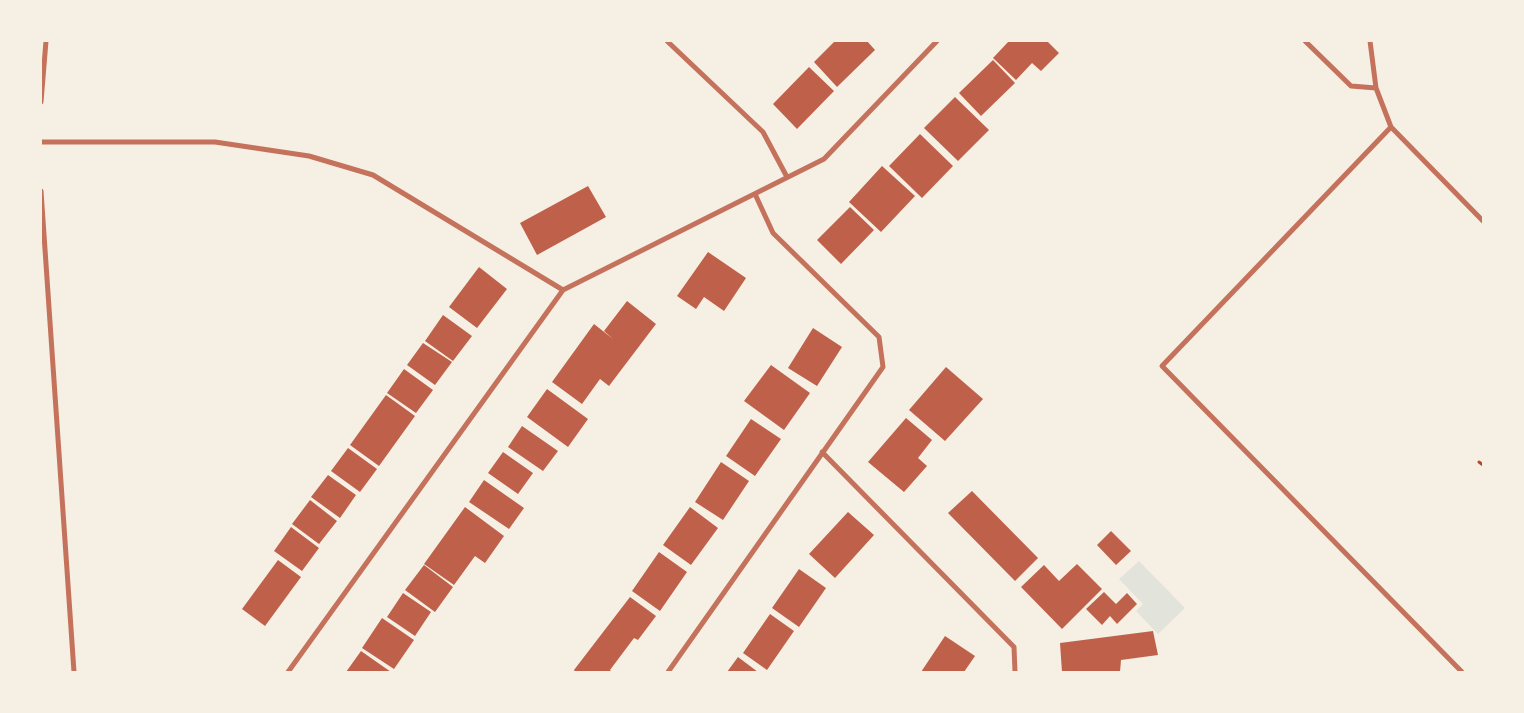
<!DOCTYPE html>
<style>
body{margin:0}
#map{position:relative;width:1524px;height:713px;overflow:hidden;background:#f6efe4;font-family:Cabin,sans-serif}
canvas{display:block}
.frame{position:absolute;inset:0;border:42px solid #f6efe4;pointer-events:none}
</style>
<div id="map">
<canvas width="1524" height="713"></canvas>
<div class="frame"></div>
</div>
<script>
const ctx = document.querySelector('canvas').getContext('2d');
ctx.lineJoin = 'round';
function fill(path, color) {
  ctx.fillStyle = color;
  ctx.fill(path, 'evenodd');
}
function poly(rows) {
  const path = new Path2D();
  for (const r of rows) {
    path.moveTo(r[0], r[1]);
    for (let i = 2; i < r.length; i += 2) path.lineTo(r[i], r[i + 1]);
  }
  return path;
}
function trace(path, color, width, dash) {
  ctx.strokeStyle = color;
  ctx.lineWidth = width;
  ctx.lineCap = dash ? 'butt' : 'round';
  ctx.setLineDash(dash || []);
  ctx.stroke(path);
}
fill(poly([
 [1139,561,1185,608,1158,634,1136,611,1143,604,1119,579]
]), '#e2e4dc');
fill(poly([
 [835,41,867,41,875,50,837,87,814,62],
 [1009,41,1047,41,1059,53,1041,71,1032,63,1016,80,993,58],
 [993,60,1015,83,981,116,959,93],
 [809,67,834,91,797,129,773,104],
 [955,97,989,130,958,161,924,128],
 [920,134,953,166,922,198,889,166],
 [882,166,915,196,881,232,849,202],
 [588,186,606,217,537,255,520,223],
 [850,207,874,230,841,264,817,240],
 [708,252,746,278,724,311,704,297,696,309,677,296],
 [479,267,507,289,477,328,449,307],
 [627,301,656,324,609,386,600,379,582,404,552,382,594,324,613,339,604,331],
 [443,315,472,336,453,361,425,341],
 [813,328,842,347,817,386,788,368],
 [423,343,452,362,435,385,407,365],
 [771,365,810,393,784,430,744,401],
 [946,367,983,399,945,441,909,410],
 [404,369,433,390,416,413,387,393],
 [547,389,588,419,568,447,527,417],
 [386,395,415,416,379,466,350,445],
 [906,418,932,440,918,458,927,466,904,492,868,462],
 [751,419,781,439,755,476,726,456],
 [522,426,558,451,543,471,508,447],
 [348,448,377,469,360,492,331,471],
 [503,452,533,473,518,494,488,473],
 [721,462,749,481,723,520,695,502],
 [328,475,356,495,340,518,311,497],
 [484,480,524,508,509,529,469,502],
 [972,491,1038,558,1015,581,948,513],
 [310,500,337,521,319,544,292,524],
 [465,507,504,536,485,563,475,556,454,585,424,564],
 [690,507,718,528,691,565,663,545],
 [848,512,874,535,835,578,809,554],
 [291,527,319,548,302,571,274,551],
 [1111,531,1131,551,1116,565,1097,545],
 [659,552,687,572,660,611,632,591],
 [278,560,301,577,265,626,242,609],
 [1077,564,1102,589,1062,629,1021,587,1044,565,1059,581],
 [424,565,453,587,435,612,405,590],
 [799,569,826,588,799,627,772,608],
 [1104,592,1116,604,1127,593,1137,604,1117,624,1110,616,1102,625,1086,609],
 [403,593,431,612,415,636,387,617],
 [630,597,656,616,638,640,634,638,610,670,612,672,575,672,574,670],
 [770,614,794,631,767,670,743,653],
 [382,618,414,640,394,669,362,648],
 [1153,631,1158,655,1121,660,1120,672,1062,672,1060,643],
 [945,636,975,656,964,672,921,672],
 [361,651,391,672,346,672],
 [738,657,758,672,727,672]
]), '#bf614a');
trace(poly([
 [1479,462,1483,465]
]), '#b5482f', 3);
trace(poly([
 [667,41,763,132,787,177],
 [1305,41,1351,86,1376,88],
 [1370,41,1376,88,1391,127,1483,221],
 [41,102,46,41],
 [1391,127,1162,366,1462,672],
 [41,142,215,142,309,156,373,175,563,290],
 [41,191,74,672],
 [822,452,1014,647,1015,672],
 [288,672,563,290,824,159,937,41],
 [668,672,883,367,879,337,773,233,755,194]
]), '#c5725c', 5);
</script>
